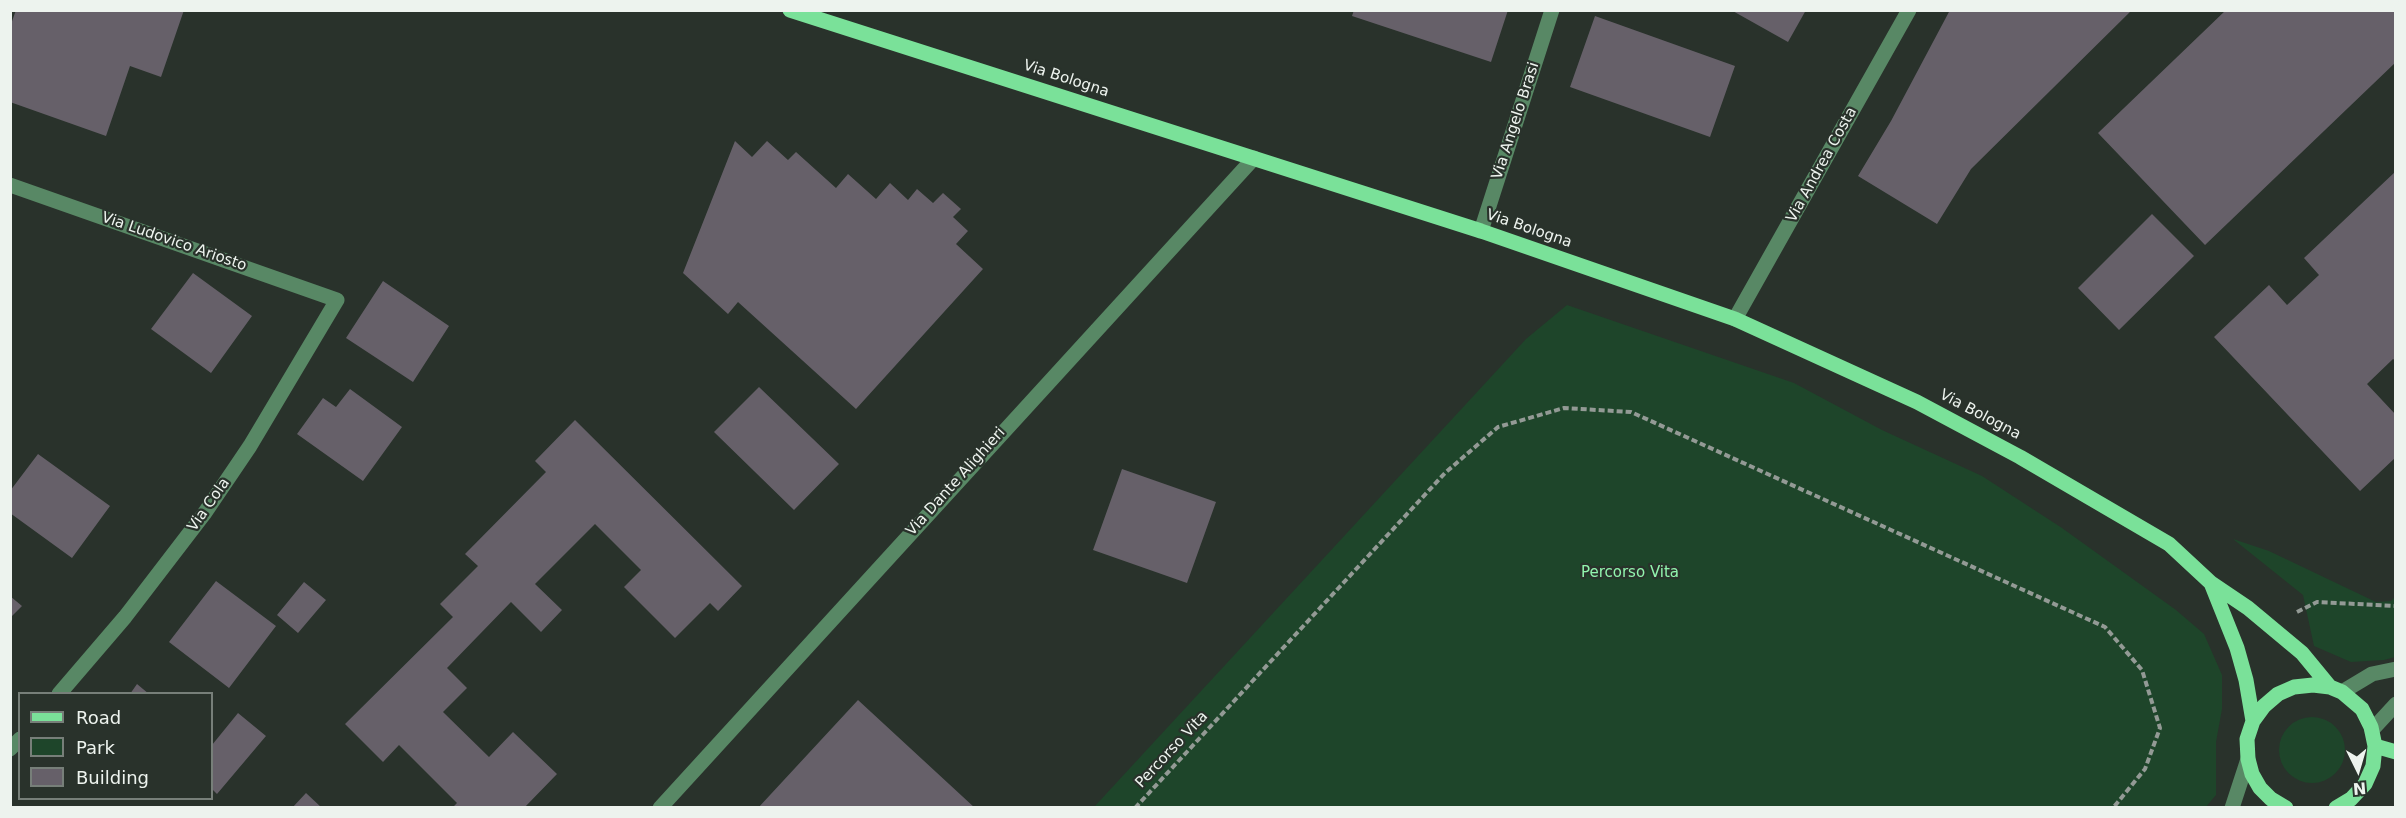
<!DOCTYPE html>
<style>
body{margin:0}
#map{position:relative;width:2406px;height:818px;overflow:hidden;background:#29322b;font-family:"DejaVu Sans",sans-serif}
canvas{display:block}
.frame{position:absolute;inset:0;border:12px solid #edf3ee;pointer-events:none}
.legend{position:absolute;left:18px;top:692px;width:195px;height:108px;box-sizing:border-box;background:#29322b;border:2px solid #777f79;margin:0;padding:8px 10px;list-style:none;font-size:18px;color:#edf3ee}
.legend li{display:flex;align-items:center;gap:12px;height:30px}
.legend b{width:30px;border:2px solid #777f79}
.north{position:absolute;left:2328px;top:740px;width:60px;height:60px;-webkit-text-stroke:4px #29322b;paint-order:stroke;rotate:175deg;font-size:16px;font-weight:700;line-height:24px;text-align:center;color:#edf3ee}
.north::after{content:'';display:block;margin:auto;width:21px;height:27px;background:#edf3ee;clip-path:polygon(50% 0,100% 100%,50% 72%,0 100%)}
</style>
<div id="map">
<canvas width="2406" height="818"></canvas>
<div class="frame"></div>
<ul class="legend">
<li><b style="height:8px;background:#7ae199"></b>Road</li>
<li><b style="height:16px;background:#1e452a"></b>Park</li>
<li><b style="height:16px;background:#666069"></b>Building</li>
</ul>
<div class="north">N</div>
</div>
<script>
const ctx = document.querySelector('canvas').getContext('2d');
ctx.lineJoin = 'round';
function fill(path, color) {
  ctx.fillStyle = color;
  ctx.fill(path, 'evenodd');
}
function poly(rows) {
  const path = new Path2D();
  for (const r of rows) {
    if (r.length === 3) {
      path.moveTo(r[0] + r[2], r[1]);
      path.arc(r[0], r[1], r[2], 0, 2 * Math.PI);
      continue;
    }
    path.moveTo(r[0], r[1]);
    for (let i = 2; i < r.length; i += 2) path.lineTo(r[i], r[i + 1]);
  }
  return path;
}
function trace(path, color, width, dash) {
  ctx.strokeStyle = color;
  ctx.lineWidth = width;
  ctx.lineCap = dash ? 'butt' : 'round';
  ctx.setLineDash(dash || []);
  ctx.stroke(path);
}
function label(font, color, halo, rows, align = 'center') {
  ctx.font = font + ' "DejaVu Sans",sans-serif';
  ctx.lineWidth = 4.5;
  ctx.setLineDash([]);
  ctx.textBaseline = 'middle';
  ctx.strokeStyle = halo;
  ctx.fillStyle = color;
  for (const [text, x, y, turn = 0] of rows) {
    ctx.save();
    ctx.translate(x, y);
    ctx.rotate((+turn || 0) * Math.PI / 180);
    ctx.textAlign = isNaN(turn) ? turn : align;
    if (halo) ctx.strokeText(text, 0, 0);
    ctx.fillText(text, 0, 0);
    ctx.restore();
  }
}
fill(poly([
 [1567,305,1794,383,1882,430,1982,476,2062,528,2176,610,2204,634,2222,675,2222,709,2216,742,2216,795,2205,808,1094,807,1526,339],
 [2233,539,2269,551,2376,602,2391,601,2395,597,2395,657,2384,660,2351,662,2314,646,2303,595],
 [2312,750,33]
]), '#1e452a');
fill(poly([
 [16,10,184,10,161,77,130,66,106,136,10,102,10,27],
 [1354,10,1508,10,1491,62,1352,16],
 [1731,10,1806,10,1788,42],
 [1950,10,2132,10,1971,169,1937,224,1858,176,1891,121],
 [2226,10,2396,10,2396,62,2205,245,2098,133],
 [1595,16,1735,66,1710,137,1570,87],
 [735,141,752,157,767,141,788,160,796,152,836,188,848,174,876,199,890,183,908,200,917,189,933,203,943,193,961,209,953,217,968,231,956,244,983,269,856,409,738,302,728,314,683,273],
 [2396,171,2396,361,2393,359,2367,384,2396,415,2396,457,2360,491,2214,337,2269,285,2287,305,2319,275,2304,258],
 [2152,214,2194,256,2119,330,2078,288],
 [193,273,252,316,211,373,151,329],
 [383,281,449,326,413,382,346,338],
 [759,387,839,464,794,510,714,432],
 [350,389,402,427,363,481,297,434,323,398,336,407],
 [575,420,742,586,718,611,710,603,675,638,624,587,641,570,595,524,535,584,562,610,541,632,511,602,447,668,467,688,443,712,489,757,513,732,557,774,524,808,452,808,457,803,399,745,383,762,345,724,453,617,440,604,478,566,465,554,546,472,535,461],
 [38,454,110,506,72,558,10,513,10,491],
 [1122,469,1216,502,1187,583,1093,550],
 [216,581,276,626,229,688,169,642],
 [304,582,326,600,298,633,277,615],
 [10,596,22,606,10,618],
 [137,684,149,694,130,694],
 [858,700,975,808,758,808],
 [238,713,266,736,217,794,212,789,212,745],
 [306,793,322,808,292,808]
]), '#666069');
trace(poly([
 [2297,612,2317,602,2396,606],
 [1135,808,1445,473,1498,427,1564,408,1631,412,2105,627,2142,670,2160,728,2145,769,2113,808]
]), '#939a95', 4, [6, 3]);
trace(poly([
 [10,185,337,300,250,446,204,514,125,617,59,694],
 [1481,231,1552,10],
 [1735,319,1909,10],
 [2342,692,2372,674,2396,669],
 [2372,730,2396,704],
 [10,749,20,739],
 [660,808,1254,158],
 [2232,808,2248,759]
]), '#588865', 15);
trace(poly([
 [790,10,1481,231,1735,319,1917,402,2020,457,2169,544,2211,583,2248,608,2302,653,2330,687],
 [2211,583,2237,648,2246,680,2253,721],
 [2375,746,2396,752],
 [2286,808,2271,799,2260,788,2252,774,2248,759,2247,739,2253,721,2264,706,2278,694,2294,687,2313,685,2330,687,2342,692,2362,709,2371,727,2375,746,2373,766,2365,784,2351,799,2336,808]
]), '#7ae199', 15);
label('15px', '#edf3ee', '#29322b', [
 ["Via Bologna",1066,79,18],
 ["Via Angelo Brasi",1516,121,-72],
 ["Via Andrea Costa",1822,165,-61],
 ["Via Bologna",1529,229,19],
 ["Via Ludovico Ariosto",174,242,19],
 ["Via Bologna",1980,415,28],
 ["Via Dante Alighieri",956,482,-48],
 ["Via Cola",209,505,-55],
 ["Percorso Vita",1172,750,-47]
]);
label('15px', '#92f4ae', '#29322b', [
 ["Percorso Vita",1630,573]
]);
</script>
